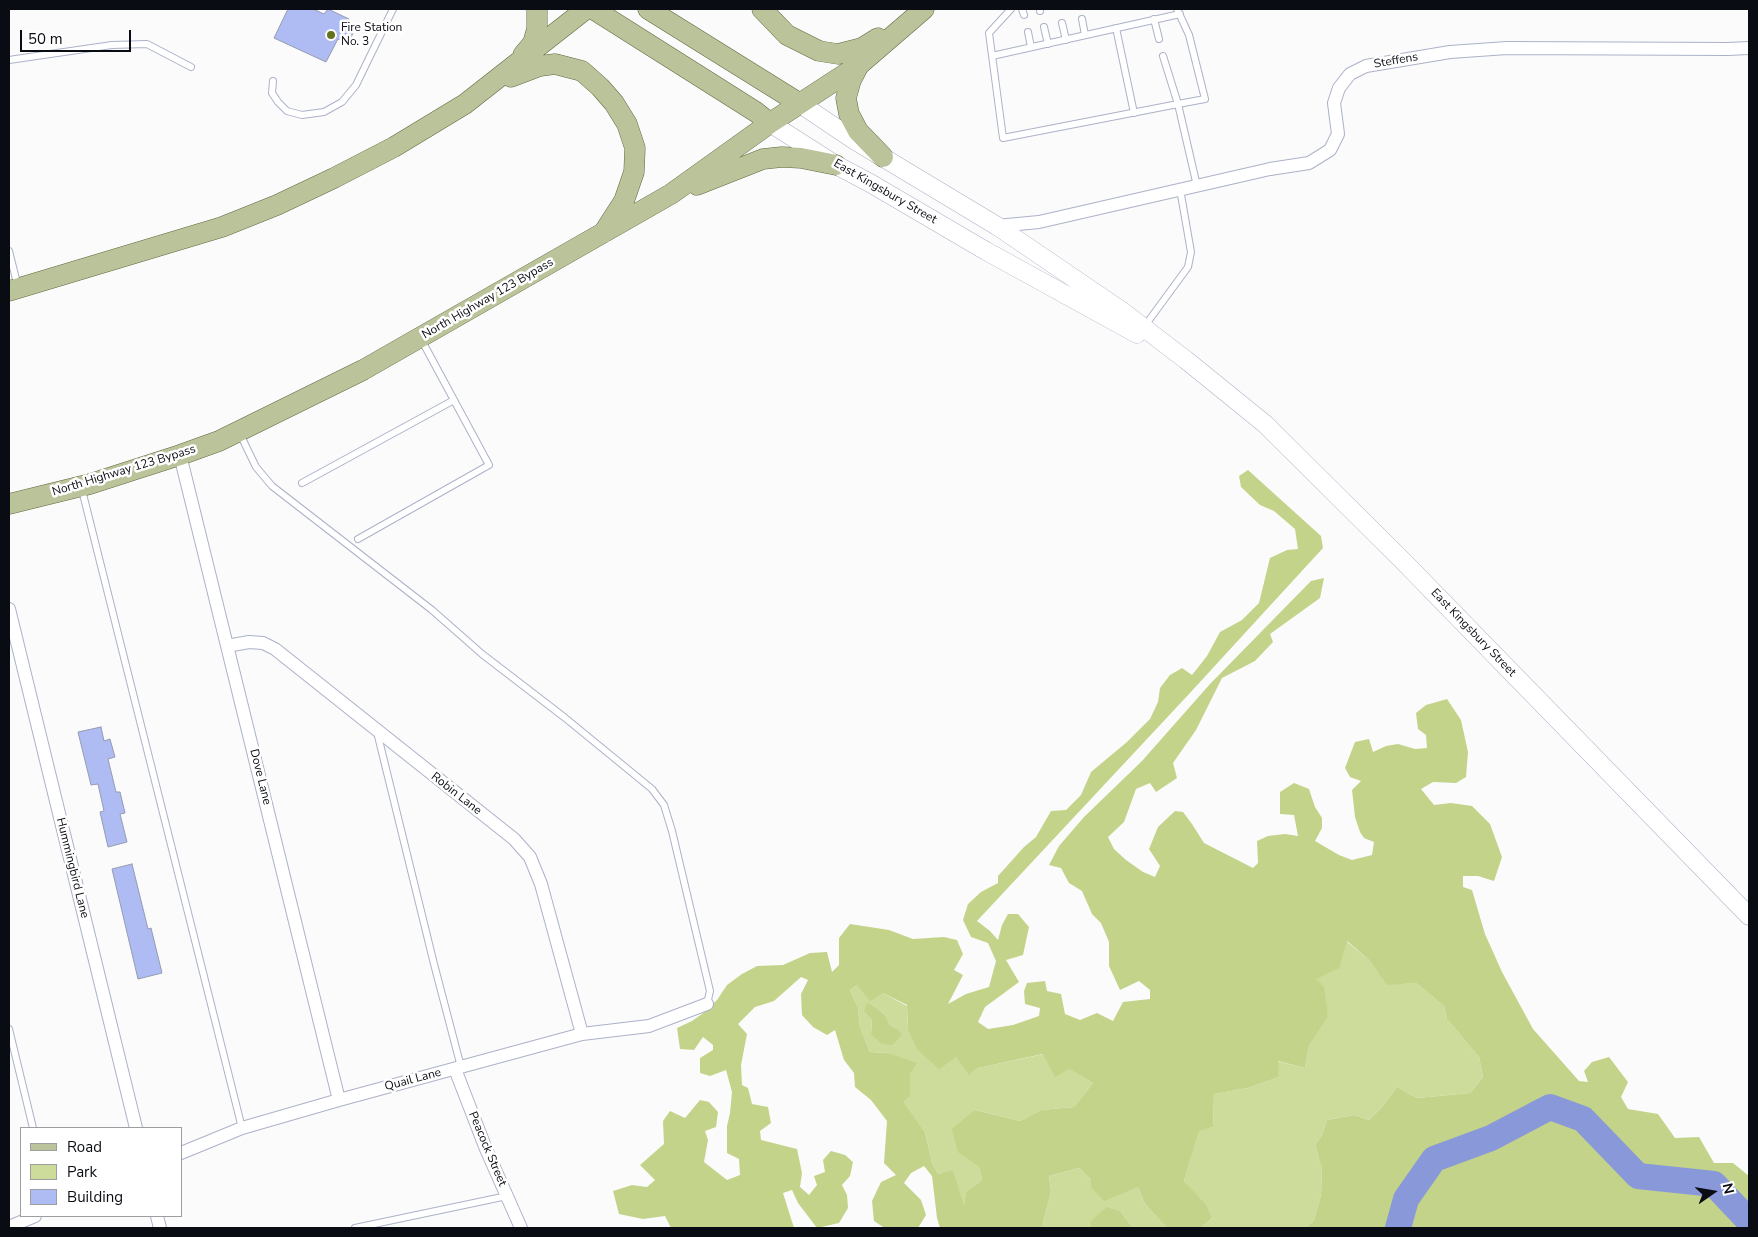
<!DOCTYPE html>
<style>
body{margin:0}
#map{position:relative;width:1758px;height:1237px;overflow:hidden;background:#fbfbfb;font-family:"Nunito Sans",sans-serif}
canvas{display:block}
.frame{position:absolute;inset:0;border:10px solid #0a0c13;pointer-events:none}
.legend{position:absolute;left:20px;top:1127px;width:162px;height:90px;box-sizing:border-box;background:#fff;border:1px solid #9d9ea1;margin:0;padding:6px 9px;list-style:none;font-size:15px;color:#0a0c13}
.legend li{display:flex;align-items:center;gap:10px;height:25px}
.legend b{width:25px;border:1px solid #9d9ea1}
.north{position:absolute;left:1688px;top:1167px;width:50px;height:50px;-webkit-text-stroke:4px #fff;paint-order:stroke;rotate:77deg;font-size:14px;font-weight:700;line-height:20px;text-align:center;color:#0a0c13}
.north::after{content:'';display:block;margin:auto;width:18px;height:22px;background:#0a0c13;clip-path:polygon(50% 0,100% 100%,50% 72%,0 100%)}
.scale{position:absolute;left:20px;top:30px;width:111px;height:22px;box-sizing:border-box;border:2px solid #0a0c13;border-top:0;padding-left:6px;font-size:15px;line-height:18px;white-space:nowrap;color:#0a0c13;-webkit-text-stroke:4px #fff;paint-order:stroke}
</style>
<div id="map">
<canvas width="1758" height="1237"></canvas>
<div class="frame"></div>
<ul class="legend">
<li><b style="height:6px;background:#bbc39b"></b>Road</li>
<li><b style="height:14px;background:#cddc9a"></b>Park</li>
<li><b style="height:14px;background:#aebcf3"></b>Building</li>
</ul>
<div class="north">N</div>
<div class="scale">50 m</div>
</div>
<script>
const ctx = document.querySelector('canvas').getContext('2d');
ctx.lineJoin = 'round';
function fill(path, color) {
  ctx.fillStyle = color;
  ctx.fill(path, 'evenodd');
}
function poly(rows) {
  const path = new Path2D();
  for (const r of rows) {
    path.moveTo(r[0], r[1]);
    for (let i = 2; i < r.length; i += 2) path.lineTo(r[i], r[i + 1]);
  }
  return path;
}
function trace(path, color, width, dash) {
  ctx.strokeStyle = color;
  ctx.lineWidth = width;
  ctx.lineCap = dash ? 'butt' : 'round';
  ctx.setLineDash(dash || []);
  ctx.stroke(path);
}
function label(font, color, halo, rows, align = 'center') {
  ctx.font = font + ' "Nunito Sans",sans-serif';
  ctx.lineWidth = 5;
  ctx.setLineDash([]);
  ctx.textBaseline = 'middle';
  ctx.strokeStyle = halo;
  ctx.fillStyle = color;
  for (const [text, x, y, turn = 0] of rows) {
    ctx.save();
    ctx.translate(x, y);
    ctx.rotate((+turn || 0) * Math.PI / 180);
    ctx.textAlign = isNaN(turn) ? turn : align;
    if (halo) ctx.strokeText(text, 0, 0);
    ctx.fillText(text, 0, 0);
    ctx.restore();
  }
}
fill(poly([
 [1346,941,1369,960,1387,984,1416,983,1444,1006,1447,1019,1479,1057,1483,1077,1470,1093,1417,1098,1397,1087,1383,1106,1369,1120,1354,1115,1327,1120,1322,1135,1315,1145,1322,1169,1321,1195,1314,1220,1305,1228,1201,1228,1212,1218,1184,1181,1199,1130,1213,1127,1214,1094,1248,1088,1279,1077,1277,1061,1305,1068,1309,1046,1328,1015,1316,979],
 [857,985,883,993,907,1006,908,1029,956,1057,970,1074,978,1068,1044,1054,1093,1083,1074,1107,1041,1110,1020,1121,975,1110,958,1151,979,1167,982,1180,966,1192,964,1208,953,1171,938,1174,932,1163,925,1132,902,1102,909,1096,910,1074,888,1053,870,1052,860,1027,858,1008,850,990],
 [878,1009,886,1016,890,1025,897,1029,871,1034,872,1019],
 [1079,1168,1091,1180,1138,1187,1145,1204,1167,1228,1133,1228,1121,1212,1091,1221,1091,1228,1044,1228,1043,1222,1051,1192,1049,1176]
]), '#cddc9a');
fill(poly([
 [1248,470,1321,536,1323,548,1189,694,977,921,990,931,998,940,1002,925,1008,914,1018,914,1029,927,1023,955,1006,960,1019,982,985,1007,978,1022,988,1029,1013,1025,1039,1016,1040,1008,1025,1004,1024,991,1027,983,1045,981,1047,991,1061,994,1065,1014,1080,1020,1097,1013,1113,1021,1123,1002,1150,999,1150,990,1139,981,1120,990,1109,966,1109,942,1101,923,1092,914,1082,891,1069,883,1061,868,1049,865,1059,846,1084,817,1142,761,1210,684,1311,581,1324,578,1320,598,1270,634,1273,642,1255,661,1222,678,1196,730,1173,763,1177,778,1156,792,1150,783,1136,789,1124,822,1108,837,1114,849,1126,860,1143,872,1155,877,1160,866,1149,849,1158,827,1175,811,1183,812,1192,824,1204,843,1253,868,1258,863,1257,841,1268,836,1285,834,1298,836,1294,815,1280,814,1280,792,1294,783,1309,789,1315,807,1322,818,1322,828,1315,841,1339,855,1352,860,1372,855,1374,842,1364,838,1360,832,1355,817,1352,790,1361,781,1350,777,1345,768,1355,742,1369,739,1373,752,1386,746,1398,744,1415,749,1427,748,1426,735,1418,729,1416,713,1426,705,1447,699,1461,720,1468,752,1466,777,1456,783,1433,782,1421,789,1434,805,1451,803,1472,806,1490,824,1502,857,1494,881,1478,876,1463,876,1463,887,1472,890,1485,934,1502,972,1533,1029,1579,1081,1588,1082,1584,1071,1592,1062,1609,1057,1628,1082,1621,1097,1628,1109,1658,1114,1675,1138,1699,1137,1714,1163,1733,1163,1749,1176,1749,1228,1305,1228,1314,1220,1321,1195,1322,1169,1315,1145,1322,1135,1327,1120,1354,1115,1369,1120,1383,1106,1397,1087,1417,1098,1470,1093,1483,1077,1479,1057,1447,1019,1444,1006,1416,983,1387,985,1369,960,1347,941,1339,968,1316,979,1324,987,1328,1016,1309,1046,1305,1068,1278,1061,1279,1077,1248,1088,1214,1094,1213,1127,1199,1131,1184,1181,1206,1205,1212,1218,1201,1228,1167,1228,1145,1204,1138,1187,1104,1201,1091,1187,1091,1180,1079,1168,1049,1176,1051,1192,1043,1222,1044,1228,940,1228,937,1218,932,1176,924,1166,911,1173,904,1183,921,1200,926,1215,918,1228,885,1228,880,1225,874,1221,872,1201,881,1182,896,1175,884,1163,887,1121,871,1100,855,1087,854,1073,844,1060,835,1030,827,1035,813,1027,802,1015,801,994,808,980,801,977,774,1001,755,1007,738,1024,747,1034,741,1065,742,1085,748,1088,752,1104,768,1107,771,1123,760,1131,761,1140,797,1149,802,1173,800,1187,809,1195,817,1185,814,1176,825,1172,823,1160,831,1151,845,1155,853,1162,850,1176,842,1185,847,1195,848,1208,839,1223,817,1228,798,1203,792,1190,783,1193,794,1228,671,1228,665,1216,643,1219,619,1214,613,1191,632,1185,647,1187,655,1180,640,1165,664,1144,663,1121,670,1111,685,1118,700,1100,709,1102,718,1112,716,1127,705,1131,708,1140,704,1162,727,1180,740,1175,739,1159,727,1153,727,1126,730,1113,732,1092,726,1070,710,1076,700,1073,700,1058,713,1050,713,1045,703,1037,694,1050,680,1049,677,1028,692,1021,702,1014,717,1000,727,985,742,974,757,966,783,965,810,953,827,952,832,972,839,965,839,938,850,924,889,930,913,939,944,937,957,940,963,954,954,970,963,975,948,1004,966,994,989,987,996,961,988,943,971,937,963,920,968,904,981,892,998,883,998,876,1024,847,1036,837,1051,811,1066,810,1081,795,1091,772,1127,742,1150,719,1158,702,1160,688,1170,675,1182,668,1192,675,1207,656,1220,632,1242,620,1259,603,1270,558,1287,550,1298,549,1295,529,1274,511,1260,505,1241,487,1239,476],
 [857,985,870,1001,883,993,907,1005,908,1029,917,1049,939,1069,956,1057,969,1075,978,1068,1043,1054,1055,1077,1069,1069,1093,1083,1074,1107,1041,1110,1020,1121,975,1110,952,1129,958,1152,979,1167,982,1180,966,1192,964,1206,953,1170,938,1174,932,1163,925,1132,903,1102,910,1096,910,1074,917,1063,888,1053,870,1052,860,1027,858,1008,850,990],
 [867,1003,878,1009,886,1016,890,1025,897,1029,902,1035,892,1045,882,1044,871,1034,872,1019,864,1011],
 [1107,1207,1121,1212,1133,1228,1091,1228,1091,1221]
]), '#c3d389');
trace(poly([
 [1398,1228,1406,1199,1434,1159,1491,1138,1550,1107,1583,1119,1638,1176,1714,1184,1749,1221]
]), '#8898d9', 26);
const building = poly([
 [288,9,313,9,324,14,328,9,349,19,345,26,354,31,348,44,338,39,326,62,274,38,288,9],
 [101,727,104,741,110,739,115,757,108,759,116,792,120,792,125,813,120,814,127,842,108,847,100,812,104,811,98,784,91,785,78,732,101,727],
 [132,864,148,929,151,928,162,973,138,979,112,869,132,864]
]);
fill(building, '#aebcf3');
trace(building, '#959bb0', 1);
const lane = poly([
 [1011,9,989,33,1003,138,1178,104,1163,56],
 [1022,9,1024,15],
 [1040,9,1040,11],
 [1177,9,1189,35,1205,99,1178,104,1197,186],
 [1082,19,1085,35],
 [1154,19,1159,39],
 [1062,23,1066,40],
 [1044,27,1048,44],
 [1116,28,1134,113],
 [1028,32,1031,47],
 [992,56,1180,14],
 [9,60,112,45,147,44,191,67],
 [273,81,272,93,278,102,287,111,302,115,324,112,342,102,356,85,393,9],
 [9,251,18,287],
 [1144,327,1188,267,1191,252,1180,189],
 [240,434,256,467,272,486,432,610,482,654,564,717,652,789,664,805,672,831,710,991,707,1004],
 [302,483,454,400],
 [82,490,242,1128],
 [358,539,489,465,421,339],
 [377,732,434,964,461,1067],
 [9,1029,33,1128],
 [355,1228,507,1196]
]);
const street = poly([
 [997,226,1039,222,1270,169,1309,163,1330,150,1338,134,1334,103,1339,88,1350,74,1366,66,1450,52,1507,48,1728,49,1749,48],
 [180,455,339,1100],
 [9,609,136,1128],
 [227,646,249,642,263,643,275,649,514,839,530,857,541,884,582,1034],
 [455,1069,486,1149,521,1228],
 [181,1153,242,1128,339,1100,582,1034,649,1026,707,1004],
 [157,1216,160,1228],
 [9,1227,35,1216]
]);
const secondary = poly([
 [799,103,854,140,997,226,1122,311,1186,360,1265,424,1404,562,1749,916],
 [770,123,836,165,870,183,986,251,1137,334]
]);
const primary = poly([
 [593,9,756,112,770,123],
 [648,9,799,103],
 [762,9,787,35,819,51,838,54,862,48,878,38],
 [523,55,533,43,537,29,537,9],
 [859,65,851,80,846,98,849,114,858,131,883,157],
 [511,77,540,66,555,64,582,71,600,87,614,103,627,124,635,148,634,172,624,201,604,232],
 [697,185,763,159,782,157,801,158,836,165],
 [9,291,222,227,277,205,334,178,394,147,465,104,586,9],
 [9,504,90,484,180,455,219,441,363,370,671,194,770,123,859,65,924,9]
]);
trace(lane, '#acb2c8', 8);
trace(street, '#acb2c8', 14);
trace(secondary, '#acb2c8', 19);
trace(primary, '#5f6940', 21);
trace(lane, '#fff', 6);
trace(street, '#fff', 12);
trace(secondary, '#fff', 18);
trace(primary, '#bbc39b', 20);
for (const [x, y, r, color] of [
 [331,35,5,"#64721e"]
]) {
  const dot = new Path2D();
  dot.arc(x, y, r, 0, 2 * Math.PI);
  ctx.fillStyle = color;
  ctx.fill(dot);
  trace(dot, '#fff', 2);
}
label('12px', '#0a0c13', '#fff', [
 ["Fire Station",341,28],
 ["No. 3",341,42]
], 'left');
label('12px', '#0a0c13', '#fff', [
 ["Steffens",1396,61,-10],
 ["East Kingsbury Street",885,192,30],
 ["North Highway 123 Bypass",488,299,-30],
 ["North Highway 123 Bypass",124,471,-17],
 ["East Kingsbury Street",1473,633,46],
 ["Dove Lane",260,777,76],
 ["Robin Lane",456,794,38],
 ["Hummingbird Lane",72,868,76],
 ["Quail Lane",413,1080,-15],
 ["Peacock Street",487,1149,67]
]);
</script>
